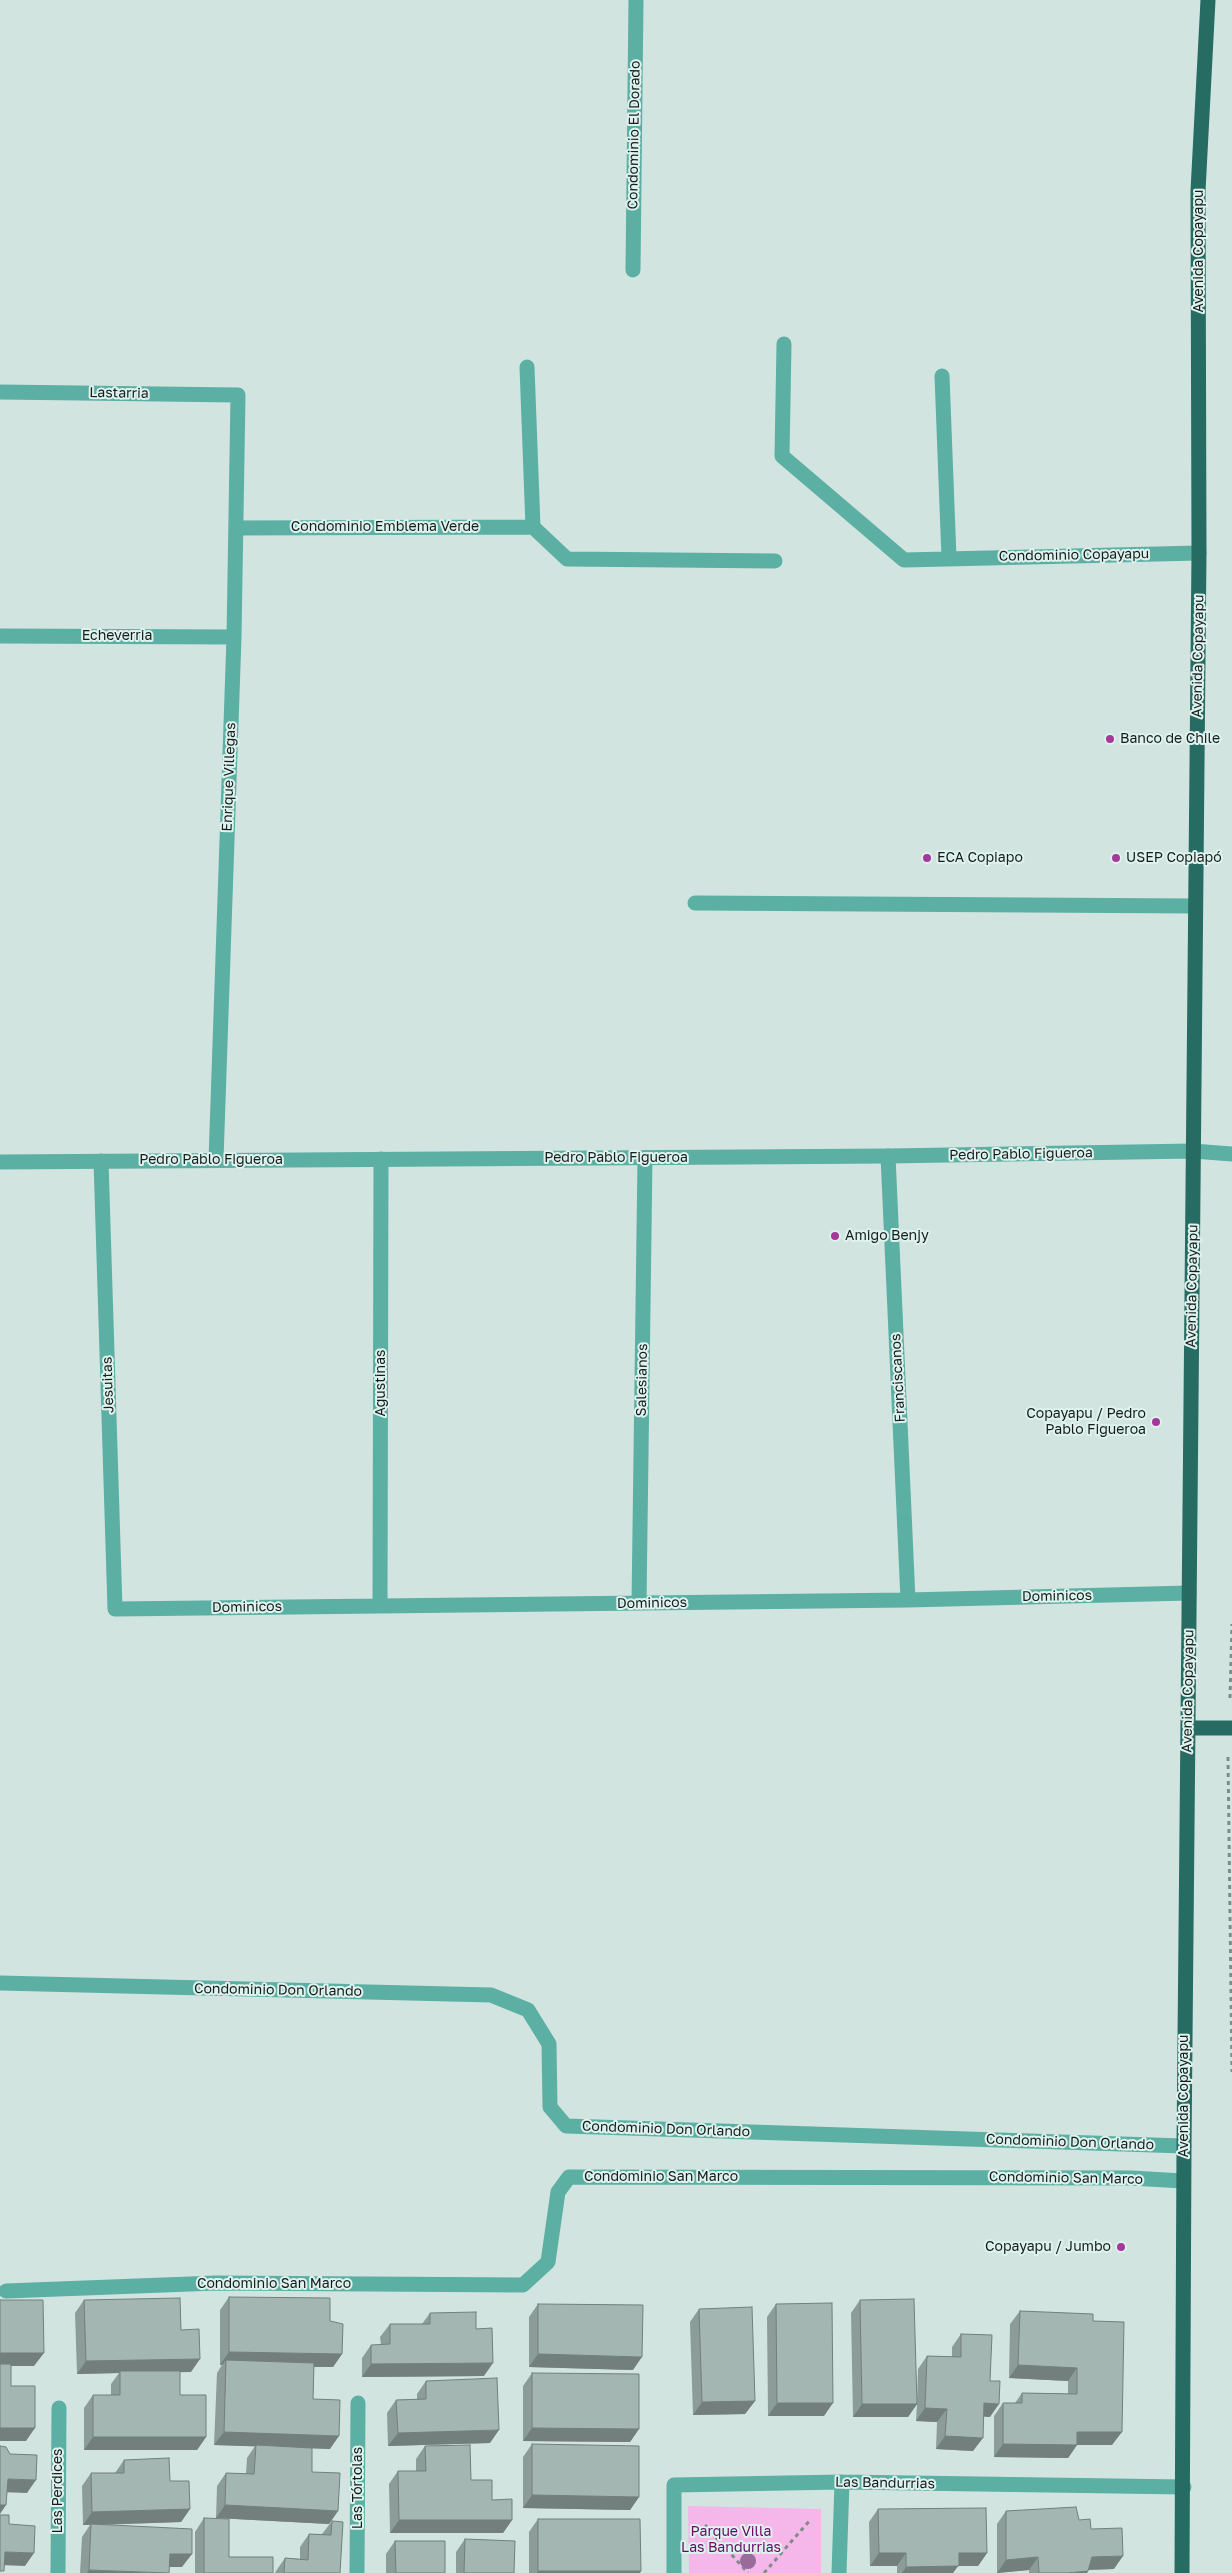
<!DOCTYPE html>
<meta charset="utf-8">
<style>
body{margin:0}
canvas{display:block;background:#d1e4e0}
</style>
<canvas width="1232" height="2573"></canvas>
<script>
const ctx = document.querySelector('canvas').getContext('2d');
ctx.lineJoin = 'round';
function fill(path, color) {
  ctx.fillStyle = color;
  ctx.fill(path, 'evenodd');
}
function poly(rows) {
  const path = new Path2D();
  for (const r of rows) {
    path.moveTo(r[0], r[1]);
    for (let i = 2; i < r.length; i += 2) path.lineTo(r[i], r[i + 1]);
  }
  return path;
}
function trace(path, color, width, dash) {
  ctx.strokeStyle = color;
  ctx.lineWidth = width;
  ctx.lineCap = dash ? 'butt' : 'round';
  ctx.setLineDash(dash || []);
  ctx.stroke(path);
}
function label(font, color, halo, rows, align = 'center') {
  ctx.font = font + ' "Golos Text",sans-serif';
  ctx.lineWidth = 4;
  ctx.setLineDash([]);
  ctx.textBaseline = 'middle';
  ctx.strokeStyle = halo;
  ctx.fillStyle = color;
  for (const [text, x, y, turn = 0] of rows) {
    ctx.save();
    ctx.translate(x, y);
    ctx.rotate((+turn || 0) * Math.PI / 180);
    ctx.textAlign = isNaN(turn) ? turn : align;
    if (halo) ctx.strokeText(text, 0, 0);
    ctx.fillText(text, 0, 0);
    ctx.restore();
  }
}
fill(poly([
 [688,2506,821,2509,821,2573,689,2573]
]), '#f5b6ea');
trace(poly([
 [1230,1698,1232,1624],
 [1228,1757,1232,2072],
 [705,2525,748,2573],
 [764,2573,811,2519]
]), '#7f8d8a', 3, [4, 4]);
trace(poly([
 [695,903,1195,906]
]), '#5cb0a3', 15);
trace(poly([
 [633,270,636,0],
 [784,344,782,456,904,560,1199,553],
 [527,367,533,527,567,559,775,561],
 [942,376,949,558],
 [0,392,238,395,234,637,216,1160],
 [236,528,533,527],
 [0,636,234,637],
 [888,1156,908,1600],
 [101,1161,115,1609,908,1600,1189,1593],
 [639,1603,645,1158],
 [380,1606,381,1159],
 [0,1983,491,1995,528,2010,549,2044,550,2107,566,2126,1184,2146],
 [6,2291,216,2283,523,2285,548,2262,558,2192,569,2177,1131,2178,1183,2181],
 [58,2573,59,2408],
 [357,2573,358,2403],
 [674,2573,674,2485,842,2482,1184,2487],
 [839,2573,842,2482]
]), '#5cb0a3', 15);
trace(poly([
 [0,1162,888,1156,1193,1151,1232,1154]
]), '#5cb0a3', 15);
trace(poly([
 [1188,1728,1232,1728],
 [1182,2573,1184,2146,1199,553,1198,191,1208,0]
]), '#266c63', 15);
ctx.fillStyle = '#986b9b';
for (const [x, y] of [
 [748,2561]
]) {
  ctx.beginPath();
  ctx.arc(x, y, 8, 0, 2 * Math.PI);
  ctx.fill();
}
fill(poly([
 [229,2297,330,2321,342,2354,333,2367,314,2367,313,2399,330,2449,312,2448,312,2472,338,2511,329,2524,216,2518,217,2486,226,2473,246,2474,247,2458,255,2446,214,2445,217,2373,222,2365,220,2365,220,2310],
 [84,2300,181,2330,191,2372,180,2372,180,2395,206,2437,197,2450,84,2450,84,2408,93,2395,111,2395,111,2384,119,2373,77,2374,75,2313],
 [860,2300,917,2403,918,2369,927,2356,952,2357,952,2347,961,2334,990,2381,990,2417,983,2416,973,2451,936,2449,937,2422,916,2421,917,2404,908,2417,853,2417,851,2313],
 [538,2304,633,2370,529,2367,529,2317],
 [776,2304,824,2416,768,2416,767,2317],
 [699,2309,755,2401,745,2414,693,2415,690,2322],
 [1020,2311,1093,2321,1112,2445,1077,2445,1068,2458,994,2457,994,2416,1003,2403,1015,2403,1022,2393,1068,2394,1068,2381,1009,2378,1010,2324],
 [430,2313,476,2329,484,2376,362,2377,362,2358,371,2345,381,2345,380,2337,390,2324,422,2324],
 [532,2373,639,2429,630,2442,523,2441,523,2386],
 [426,2381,490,2443,388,2446,387,2413,396,2400,417,2399,417,2394],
 [532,2444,639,2497,630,2510,523,2508,523,2457],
 [425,2446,471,2480,492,2500,512,2520,503,2533,390,2533,389,2484,398,2471,416,2471,416,2459],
 [124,2460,170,2481,190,2509,181,2522,102,2525,182,2567,169,2567,169,2573,80,2573,82,2537,90,2525,83,2525,82,2486,91,2473,115,2473],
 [878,2509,987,2553,978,2566,958,2566,953,2573,897,2573,897,2566,870,2566,869,2522],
 [1006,2511,1079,2520,1091,2529,1114,2569,1088,2570,1087,2573,1029,2573,1029,2570,997,2573,997,2524],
 [204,2518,229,2557,273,2573,195,2573,195,2532],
 [538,2519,640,2573,529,2573,529,2532],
 [332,2521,340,2573,275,2573,276,2571,285,2558,300,2559,300,2547,309,2534,322,2534],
 [465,2539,514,2573,456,2573,456,2552],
 [395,2541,445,2573,386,2573,386,2554]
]), '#8c9d99');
fill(poly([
 [229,2352,342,2354,333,2367,226,2366,226,2360,222,2365,220,2365],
 [0,2353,44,2353,34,2366,0,2366],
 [538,2354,642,2357,633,2370,529,2367],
 [200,2359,191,2372,120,2373,120,2371,119,2373,77,2374,86,2361],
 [493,2363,484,2376,362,2377,371,2364],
 [1018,2365,1077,2368,1068,2381,1009,2378],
 [755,2401,745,2414,693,2415,702,2402],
 [777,2403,833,2403,824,2416,768,2416],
 [984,2403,999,2404,990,2417,975,2416],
 [862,2404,917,2404,908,2417,853,2417],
 [925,2408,947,2409,937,2422,916,2421],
 [0,2428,35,2428,26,2441,0,2441],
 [532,2428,639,2429,630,2442,523,2441],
 [499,2430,490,2443,388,2446,398,2433],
 [224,2432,339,2436,330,2449,214,2445],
 [1077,2432,1122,2432,1112,2445,1077,2445,1068,2458,994,2457,1003,2444],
 [945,2436,983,2438,973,2451,936,2449],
 [93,2437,206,2437,197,2450,84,2450],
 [8,2479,36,2480,27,2493,0,2492],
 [532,2495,639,2497,630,2510,523,2508],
 [0,2505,6,2505,0,2514],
 [225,2505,338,2511,329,2524,216,2518],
 [190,2509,181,2522,83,2525,92,2512],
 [399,2520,512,2520,503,2533,390,2533],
 [5,2552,34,2553,25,2566,0,2565],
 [879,2553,906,2553,897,2566,870,2566],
 [959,2553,987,2553,978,2566,958,2566,953,2573,902,2573,906,2567],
 [170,2554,192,2554,182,2567,161,2567],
 [1123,2556,1114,2569,1083,2570,1092,2557],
 [1038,2557,1029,2570,997,2573,1006,2560],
 [89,2570,152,2573,87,2573],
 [538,2571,641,2571,640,2573,537,2573],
 [1088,2571,1087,2573,1067,2573]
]), '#727f7d');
const building = poly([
 [229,2297,330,2298,330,2321,343,2324,342,2354,229,2352,229,2297],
 [180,2298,181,2330,199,2329,200,2359,86,2361,84,2300,180,2298],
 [914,2299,917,2404,862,2404,860,2300,914,2299],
 [0,2300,43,2300,44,2353,0,2353,0,2300],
 [832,2303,833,2403,777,2403,776,2304,832,2303],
 [538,2304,643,2305,642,2357,538,2354,538,2304],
 [752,2307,755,2401,702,2402,699,2309,752,2307],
 [1020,2311,1093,2314,1093,2321,1124,2322,1122,2432,1077,2432,1077,2445,1003,2444,1003,2403,1022,2403,1022,2393,1077,2394,1077,2368,1018,2365,1020,2311],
 [476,2312,476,2329,492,2328,493,2363,371,2364,371,2345,390,2344,390,2324,430,2324,430,2313,476,2312],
 [961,2334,992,2335,990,2381,1000,2381,999,2404,984,2403,983,2438,945,2436,947,2409,925,2408,927,2356,961,2357,961,2334],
 [226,2360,314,2363,313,2399,340,2400,339,2436,224,2432,226,2360],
 [0,2364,11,2364,11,2386,35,2386,35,2428,0,2428,0,2364],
 [120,2371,180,2371,180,2395,206,2395,206,2437,93,2437,93,2395,120,2395,120,2371],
 [532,2373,639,2374,639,2429,532,2428,532,2373],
 [497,2378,499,2430,398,2433,396,2400,426,2399,426,2381,497,2378],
 [532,2444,639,2446,639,2497,532,2495,532,2444],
 [256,2445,312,2448,312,2472,340,2473,338,2511,225,2505,226,2473,254,2474,256,2445],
 [470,2445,471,2480,492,2480,492,2500,512,2499,512,2520,399,2520,398,2471,426,2471,425,2446,470,2445],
 [0,2446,6,2447,10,2454,37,2455,36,2480,8,2479,6,2505,0,2505,0,2446],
 [169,2458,170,2481,189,2481,190,2509,92,2512,91,2473,124,2473,124,2460,169,2458],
 [1076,2507,1079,2520,1090,2519,1091,2529,1122,2528,1123,2556,1092,2557,1088,2571,1067,2573,1039,2573,1038,2557,1006,2560,1006,2511,1076,2507],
 [986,2508,987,2553,959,2553,959,2566,906,2567,906,2553,879,2553,878,2509,986,2508],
 [0,2515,9,2515,9,2524,35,2526,34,2553,5,2552,4,2571,0,2571,0,2515],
 [204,2518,229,2519,229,2557,273,2557,273,2573,204,2573,204,2518],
 [538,2519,640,2519,641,2571,538,2571,538,2519],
 [332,2521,343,2522,340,2573,284,2573,285,2558,308,2560,309,2534,331,2535,332,2521],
 [91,2524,192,2529,192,2554,170,2554,169,2573,89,2570,91,2524],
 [465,2539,515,2541,514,2573,464,2573,465,2539],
 [395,2541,445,2541,445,2573,396,2573,395,2541]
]);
fill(building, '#a3b6b2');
trace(building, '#727f7d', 1);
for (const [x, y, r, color] of [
 [1110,739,5,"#a53999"],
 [927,858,5,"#a53999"],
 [1116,858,5,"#a53999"],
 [835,1236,5,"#a53999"],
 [1156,1422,5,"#a53999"],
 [1121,2247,5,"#a53999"]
]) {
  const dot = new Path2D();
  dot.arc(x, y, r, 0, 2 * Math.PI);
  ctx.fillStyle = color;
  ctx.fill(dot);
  trace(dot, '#def2ee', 2);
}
label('14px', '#151c1b', '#def2ee', [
 ["Condominio El Dorado",634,135,-89],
 ["Avenida Copayapu",1199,251,-90],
 ["Lastarria",119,393,1],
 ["Condominio Emblema Verde",385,527],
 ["Condominio Copayapu",1074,555,-1],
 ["Echeverria",117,636],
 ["Avenida Copayapu",1198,656,-89],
 ["Enrique Villegas",229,777,-88],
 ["Pedro Pablo Figueroa",1021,1154,-1],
 ["Pedro Pablo Figueroa",616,1158],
 ["Pedro Pablo Figueroa",211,1160],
 ["Avenida Copayapu",1192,1286,-89],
 ["Franciscanos",898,1378,-93],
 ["Salesianos",642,1380,-89],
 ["Agustinas",381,1383,-90],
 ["Jesuitas",108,1385,-92],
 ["Dominicos",1057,1596,-1],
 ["Dominicos",652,1603,-1],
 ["Dominicos",247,1607,-1],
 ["Avenida Copayapu",1188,1691,-89],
 ["Condominio Don Orlando",278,1990,1],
 ["Avenida Copayapu",1184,2096,-90],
 ["Condominio Don Orlando",666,2129,2],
 ["Condominio Don Orlando",1070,2142,2],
 ["Condominio San Marco",661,2177],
 ["Condominio San Marco",1066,2178,1],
 ["Condominio San Marco",274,2284],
 ["Las Bandurrias",885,2483,1],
 ["Las Tórtolas",358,2488,-90],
 ["Las Perdices",58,2491,-90]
]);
label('14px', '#151c1b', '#def2ee', [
 ["Banco de Chile",1120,739],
 ["ECA Copiapo",937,858],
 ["USEP Copiapó",1126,858],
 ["Amigo Benjy",845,1236],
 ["Copayapu / Pedro",1146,1414,"right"],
 ["Pablo Figueroa",1146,1430,"right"],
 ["Copayapu / Jumbo",1111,2247,"right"]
], 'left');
label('14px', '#6a0862', '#def2ee', [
 ["Parque Villa",731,2532],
 ["Las Bandurrias",731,2548]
]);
</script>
